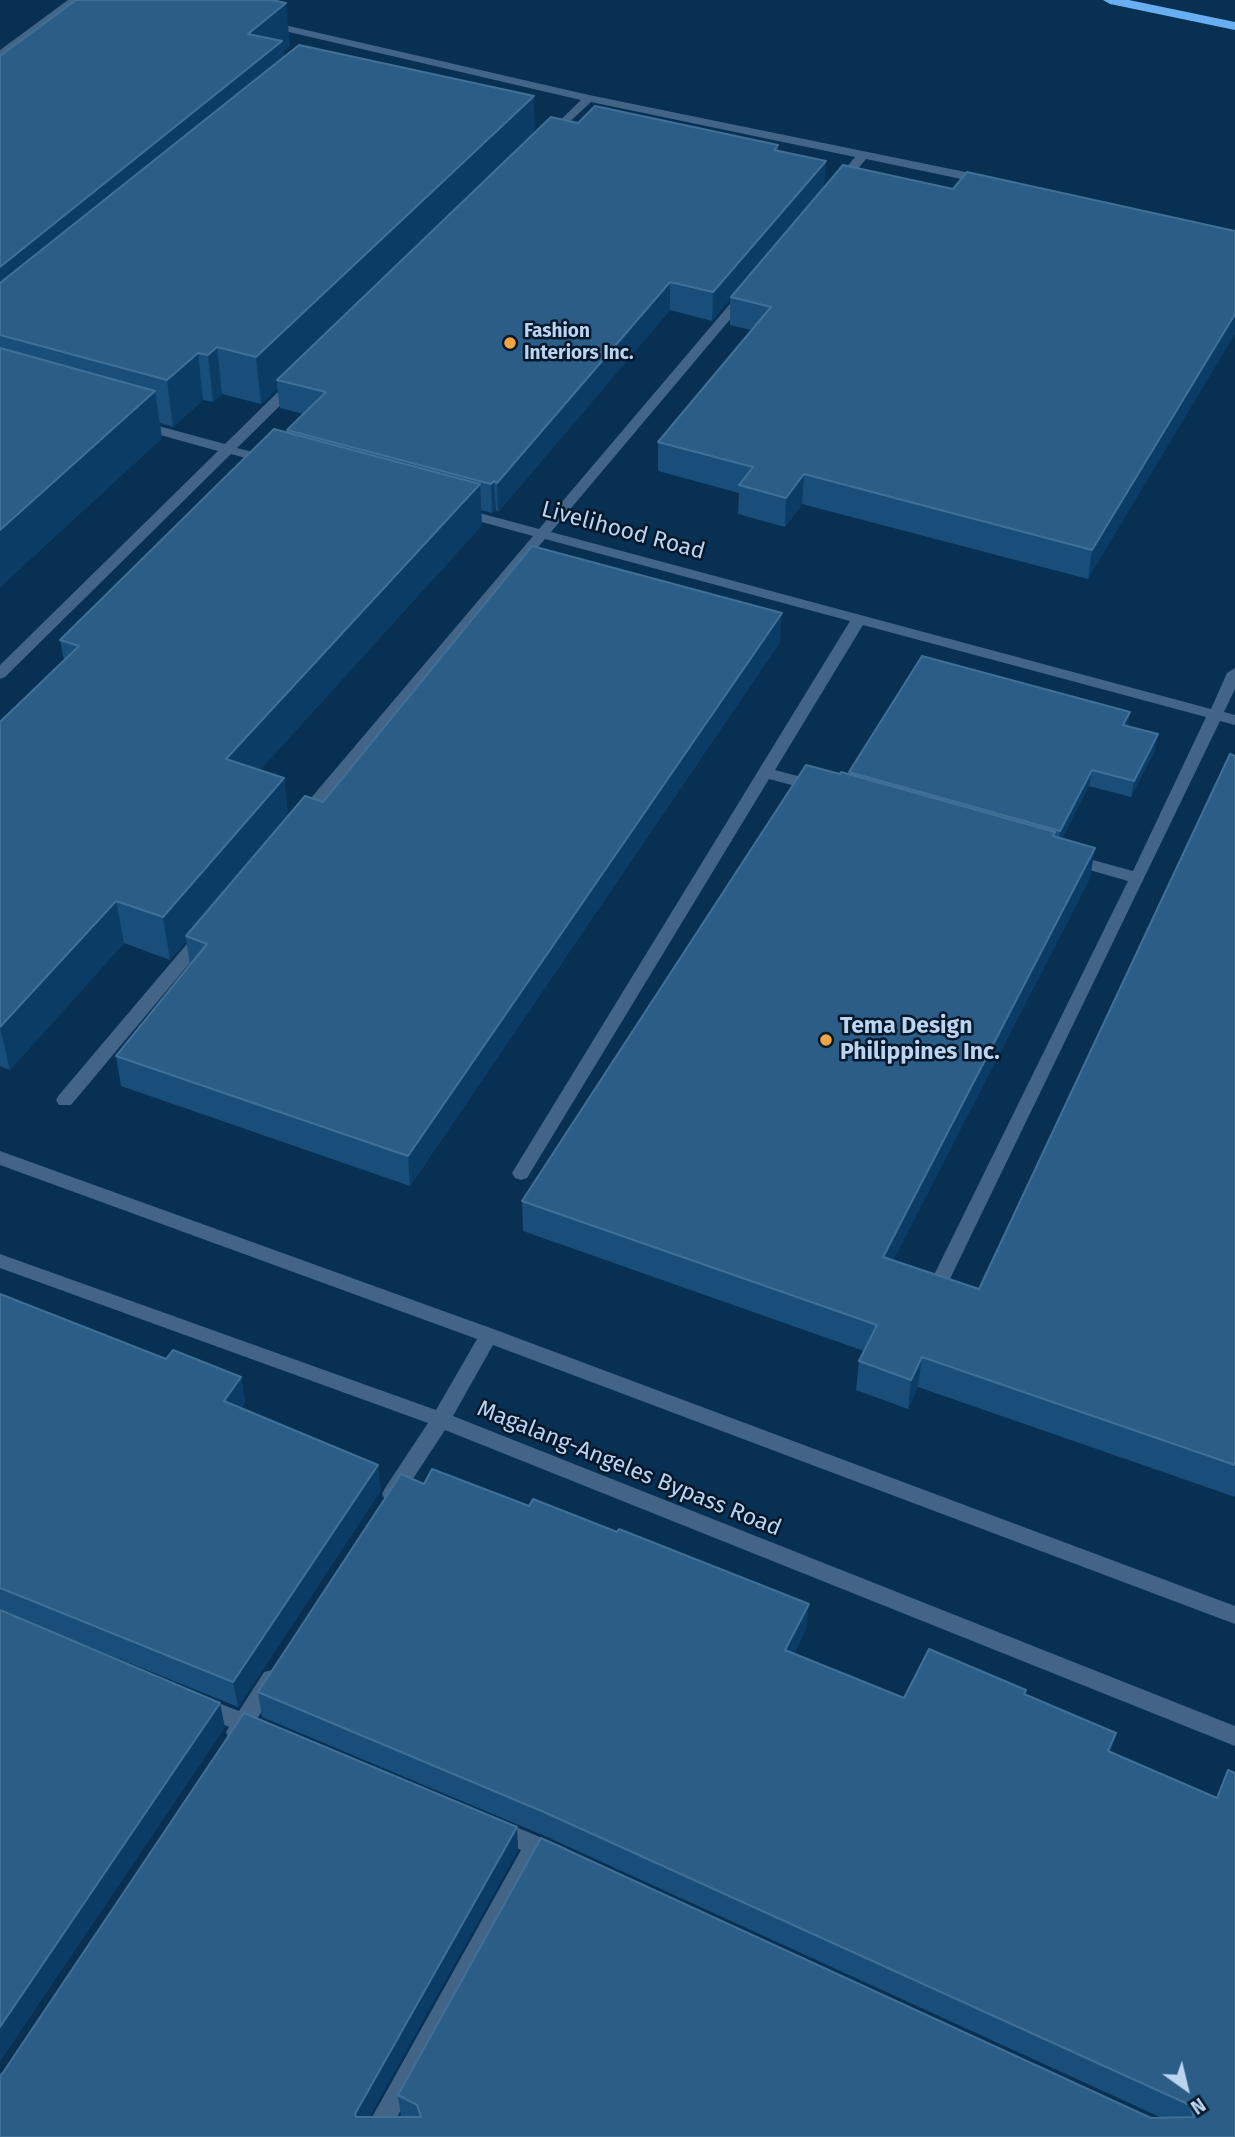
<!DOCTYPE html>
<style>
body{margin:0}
#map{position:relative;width:1235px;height:2137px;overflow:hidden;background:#073052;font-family:"Fira Sans",sans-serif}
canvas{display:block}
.north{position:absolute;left:1151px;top:2053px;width:70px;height:70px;-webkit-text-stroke:5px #03182b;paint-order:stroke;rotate:146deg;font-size:19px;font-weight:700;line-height:28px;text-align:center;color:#bbd5f0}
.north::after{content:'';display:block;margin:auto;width:24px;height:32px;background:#bbd5f0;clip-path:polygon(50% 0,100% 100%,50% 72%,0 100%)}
</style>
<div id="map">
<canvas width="1235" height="2137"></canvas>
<div class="north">N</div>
</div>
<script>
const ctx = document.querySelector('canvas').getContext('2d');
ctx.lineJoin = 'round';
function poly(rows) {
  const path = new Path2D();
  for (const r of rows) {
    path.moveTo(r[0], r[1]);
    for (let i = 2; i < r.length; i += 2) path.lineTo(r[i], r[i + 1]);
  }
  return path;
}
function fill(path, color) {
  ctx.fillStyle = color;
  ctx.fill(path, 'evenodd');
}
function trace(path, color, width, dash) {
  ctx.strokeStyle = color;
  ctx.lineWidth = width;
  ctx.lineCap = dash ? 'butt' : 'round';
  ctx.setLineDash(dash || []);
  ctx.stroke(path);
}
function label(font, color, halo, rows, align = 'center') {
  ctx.font = font + ' "Fira Sans",sans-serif';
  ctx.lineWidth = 5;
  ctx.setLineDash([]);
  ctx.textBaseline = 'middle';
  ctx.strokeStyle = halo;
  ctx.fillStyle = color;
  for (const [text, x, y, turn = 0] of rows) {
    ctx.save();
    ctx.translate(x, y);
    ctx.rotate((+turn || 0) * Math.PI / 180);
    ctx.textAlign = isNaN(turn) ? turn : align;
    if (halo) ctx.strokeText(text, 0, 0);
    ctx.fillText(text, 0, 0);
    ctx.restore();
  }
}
fill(poly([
 [68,0,80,0,0,58,0,50,68,0],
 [267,21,589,95,985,176,991,180,985,184,866,159,842,188,838,189,832,185,855,157,591,102,549,141,545,139,545,135,581,100,263,26,263,22,267,21],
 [745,290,751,294,749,297,551,532,1211,709,1227,673,1235,668,1235,689,1224,712,1235,715,1235,725,1220,721,948,1283,946,1288,939,1290,932,1288,930,1283,1128,881,1065,863,1063,859,1071,854,1133,871,1206,717,863,625,775,770,824,783,826,787,818,792,769,779,527,1178,521,1180,515,1178,512,1173,515,1168,850,621,545,539,308,822,302,823,294,818,533,536,456,515,456,509,461,508,539,529,741,291,745,290],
 [295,379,300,380,300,386,237,448,276,458,276,464,271,465,231,454,5,677,0,679,0,665,218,451,135,428,135,422,140,421,225,444,290,380,295,379],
 [203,930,211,936,209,940,71,1105,59,1105,56,1100,59,1095,197,932,203,930],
 [0,1151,496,1330,1235,1606,1235,1624,493,1345,453,1416,1235,1726,1235,1746,445,1430,399,1500,392,1502,385,1500,382,1494,385,1488,428,1423,0,1268,0,1254,436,1410,477,1339,0,1165,0,1151],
 [272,1670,280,1672,283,1679,257,1719,269,1724,272,1731,269,1738,261,1741,247,1735,237,1742,229,1739,226,1732,229,1727,195,1713,192,1706,195,1699,203,1697,239,1711,264,1672,272,1670],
 [497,1819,566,1848,569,1855,566,1862,558,1865,541,1858,386,2137,361,2137,521,1850,489,1836,486,1829,489,1822,497,1819]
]), '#426587');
fill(poly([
 [1103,0,1129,0,1235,22,1235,30,1110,4,1103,0]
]), '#68aef0');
fill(poly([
 [290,46,283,52,284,58,535,132,578,123,778,145,778,151,824,187,953,189,1235,231,1088,579,802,504,785,527,738,514,739,493,658,471,658,442,751,330,730,325,730,299,712,321,670,310,498,512,496,510,492,513,481,510,482,525,260,770,284,778,288,816,323,802,780,642,410,1186,121,1086,116,1056,190,964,186,941,170,960,124,943,10,1070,0,1066,0,722,64,661,60,640,287,433,287,430,303,414,280,408,277,388,261,404,222,394,213,402,203,400,173,427,160,423,162,438,0,587,0,56],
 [1128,726,1155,750,1131,797,1089,786,1062,838,1095,848,1090,878,893,1260,979,1289,1235,756,1235,1497,918,1387,908,1409,856,1390,859,1361,864,1351,523,1231,522,1201,840,774,849,774,849,772],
 [0,1294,166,1359,241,1377,245,1403,241,1408,381,1490,238,1707,11,1615,225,1727,0,2061],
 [424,1484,806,1629,794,1654,904,1698,1026,1690,1025,1694,1111,1753,1217,1798,1235,2137,0,2137,517,1827,518,1850,369,2117,401,2117,398,2095,1162,2118,545,1836,262,1717,258,1692]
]), '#194e7a');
fill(poly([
 [286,3,290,46,283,52,286,85,0,320,0,267,248,34],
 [534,96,535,140,277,380,277,388,261,404,256,357],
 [826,161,824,189,731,297,730,299,712,321,713,292],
 [670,282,670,310,498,512,497,483],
 [1235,314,1235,334,1088,579,1092,550],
 [217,347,222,394,213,402,208,355],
 [198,353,203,400,173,427,167,380],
 [155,391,162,438,0,587,0,530],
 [804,474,802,504,785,527,786,498],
 [494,481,496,510,492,513,491,484],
 [480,484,482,525,232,801,226,759],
 [782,613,780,642,410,1186,408,1156],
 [1130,712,1128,727,1123,725],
 [1158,734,1155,750,1131,797,1134,781],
 [1092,770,1089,786,1058,847,1060,831],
 [284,778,289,820,186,936,186,941,170,960,163,917],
 [1095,848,1090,878,880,1286,883,1257],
 [116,901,124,943,10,1070,0,1027],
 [922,1357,918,1387,908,1409,911,1380],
 [241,1377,245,1403,228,1426,224,1401],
 [378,1465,381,1490,238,1707,233,1682],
 [809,1604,806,1629,783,1675,785,1650],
 [220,1703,225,1727,0,2061,0,2027],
 [1116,1733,1110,1757,1108,1751],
 [517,1827,518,1850,359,2136,355,2114]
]), '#0b3c65');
const building = poly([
 [76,0,272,0,286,3,248,34,282,41,0,267,0,56,76,0],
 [299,45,534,96,256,357,217,347,208,355,198,353,167,380,0,335,0,283,299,45],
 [595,106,778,145,774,150,826,161,713,292,670,282,497,483,494,481,491,484,287,430,326,392,277,380,551,117,578,123,595,106],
 [843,165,953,189,967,172,1235,231,1235,314,1092,550,804,474,786,498,739,485,753,467,658,442,771,307,731,297,843,165],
 [0,348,155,391,0,530,0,348],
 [274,429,480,484,226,759,284,778,163,917,116,901,0,1027,0,722,79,646,60,640,274,429],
 [532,546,782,613,408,1156,116,1056,207,944,186,936,305,796,323,802,532,546],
 [922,656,1130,712,1123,725,1158,734,1134,781,1092,770,1060,831,849,772,922,656],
 [1230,754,1235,756,1235,1465,922,1357,911,1380,859,1361,877,1325,522,1201,806,765,840,774,841,772,1055,832,1053,836,1095,848,883,1257,979,1289,1230,754],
 [0,1294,166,1359,173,1350,241,1377,224,1401,378,1465,233,1682,0,1588,0,1294],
 [432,1469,529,1506,533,1499,617,1532,619,1529,809,1604,785,1650,904,1698,929,1649,1026,1690,1024,1694,1116,1733,1108,1751,1217,1798,1228,1770,1235,1773,1235,2137,0,2137,0,2075,2,2074,244,1713,517,1827,355,2114,356,2117,421,2117,417,2105,398,2095,541,1838,1151,2118,1194,2117,1190,2105,544,1812,258,1692,401,1474,424,1484,432,1469],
 [0,1610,220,1703,0,2027,0,1610]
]);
fill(building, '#2b5d87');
trace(building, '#417097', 2);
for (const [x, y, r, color] of [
 [510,343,7,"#f3a442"],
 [826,1040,7,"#f3a442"]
]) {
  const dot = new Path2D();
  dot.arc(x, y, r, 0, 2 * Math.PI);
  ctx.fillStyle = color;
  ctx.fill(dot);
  trace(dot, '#03182b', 2.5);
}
label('bold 19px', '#bbd5f0', '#03182b', [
 ["Fashion",524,332],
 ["Interiors Inc.",524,354]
], 'left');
label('23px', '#bbd5f0', '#03182b', [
 ["Livelihood Road",623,531,15],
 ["Magalang-Angeles Bypass Road",629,1469,22]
]);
label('bold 23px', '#bbd5f0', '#03182b', [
 ["Tema Design",840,1027],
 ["Philippines Inc.",840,1053]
], 'left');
</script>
